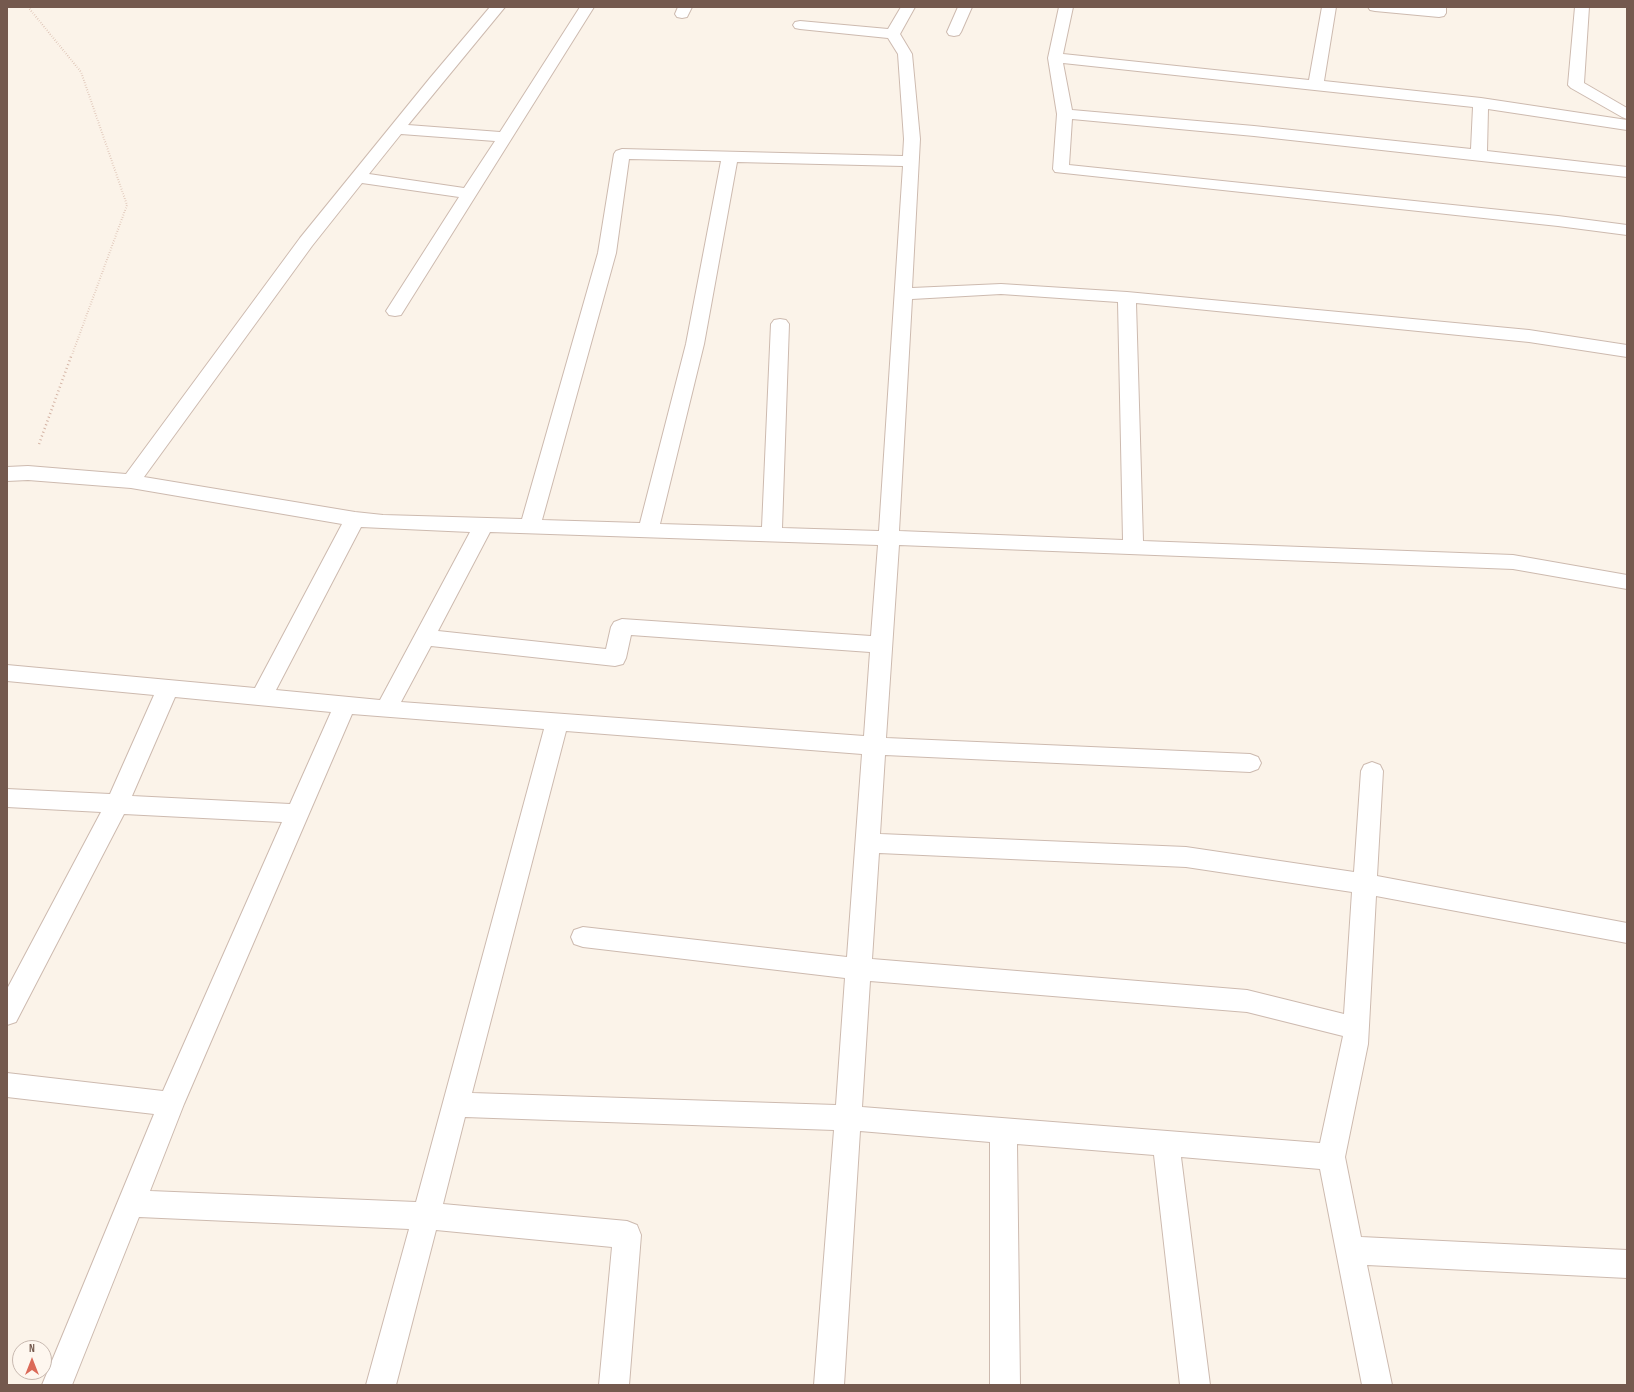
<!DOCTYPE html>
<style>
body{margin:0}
#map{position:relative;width:1634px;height:1392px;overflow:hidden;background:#fbf3e9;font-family:"Sofia Sans Condensed",sans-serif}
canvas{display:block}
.frame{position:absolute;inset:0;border:8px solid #74594e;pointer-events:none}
.north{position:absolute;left:12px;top:1340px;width:40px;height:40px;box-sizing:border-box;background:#fef7ef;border:1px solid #c7b8af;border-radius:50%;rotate:0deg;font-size:11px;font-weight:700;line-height:16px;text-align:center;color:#74594e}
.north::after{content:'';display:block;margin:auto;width:14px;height:18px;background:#db6a58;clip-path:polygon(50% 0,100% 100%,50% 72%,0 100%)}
</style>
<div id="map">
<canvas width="1634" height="1392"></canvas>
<div class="frame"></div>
<div class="north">N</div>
</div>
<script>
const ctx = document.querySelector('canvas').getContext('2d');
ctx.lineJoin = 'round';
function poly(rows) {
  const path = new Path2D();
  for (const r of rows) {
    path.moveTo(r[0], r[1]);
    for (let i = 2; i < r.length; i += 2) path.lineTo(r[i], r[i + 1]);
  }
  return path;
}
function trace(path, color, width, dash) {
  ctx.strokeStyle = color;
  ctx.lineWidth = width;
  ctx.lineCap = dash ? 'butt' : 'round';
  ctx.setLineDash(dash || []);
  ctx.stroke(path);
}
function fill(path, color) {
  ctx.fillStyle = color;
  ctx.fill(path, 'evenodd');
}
const minor = poly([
 [490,7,505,7,408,125,500,132,580,7,594,7,401,315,395,316,389,315,386,311,459,197,362,183,312,246,144,477,355,512,383,515,522,519,598,253,614,154,616,151,622,149,903,156,904,139,898,54,888,38,800,29,795,28,793,25,795,22,800,21,888,29,901,7,915,7,900,34,912,54,920,139,912,288,1001,284,1127,292,1529,330,1627,345,1627,357,1529,342,1136,303,1143,541,1513,555,1627,575,1627,589,1513,569,899,545,886,738,1250,754,1258,757,1261,763,1258,769,1250,772,885,755,880,834,1186,847,1354,872,1361,771,1364,765,1372,762,1380,765,1383,771,1377,876,1627,923,1627,943,1376,896,1368,1044,1345,1157,1361,1237,1627,1250,1627,1278,1367,1265,1392,1385,1362,1385,1320,1169,1181,1157,1210,1385,1180,1385,1154,1155,1017,1144,1020,1385,990,1385,990,1142,860,1131,844,1385,814,1385,834,1130,465,1117,443,1204,627,1221,637,1225,641,1235,629,1385,599,1385,612,1247,436,1230,396,1385,366,1385,409,1229,139,1217,72,1385,42,1385,154,1114,7,1097,7,1073,163,1091,282,822,124,814,16,1022,7,1025,7,989,101,812,7,807,7,789,110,794,154,695,7,681,7,665,255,688,342,524,131,488,28,480,7,481,7,467,28,466,126,474,300,238,430,78,490,7],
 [401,134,495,141,464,188,369,174,401,134],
 [629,159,721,161,686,344,640,523,542,520,616,253,629,159],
 [737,162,903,166,879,531,782,528,789,324,786,320,780,319,774,320,771,324,762,527,660,524,704,344,737,162],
 [1001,294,1118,302,1123,540,899,531,912,299,1001,294],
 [361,527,470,532,380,700,276,690,361,527],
 [490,532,878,545,871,636,622,619,614,622,611,627,606,649,438,631,490,532],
 [631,635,870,652,864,736,401,702,431,646,615,666,623,664,626,658,631,635],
 [175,697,331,712,290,804,132,796,175,697],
 [352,714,544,729,416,1202,150,1191,184,1104,352,714],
 [566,731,862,754,847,957,583,927,574,930,571,937,574,944,583,947,845,978,836,1105,472,1093,566,731],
 [879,853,1186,867,1352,892,1344,1014,1247,990,872,959,879,853],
 [870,981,1247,1012,1343,1036,1320,1143,862,1107,870,981],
 [678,7,692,7,687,17,682,18,677,17,675,14,678,7],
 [958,7,972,7,961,32,959,35,954,36,949,35,947,32,958,7],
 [1059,7,1073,7,1063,54,1309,80,1322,7,1336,7,1324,81,1481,98,1627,120,1627,130,1488,109,1487,151,1627,167,1627,177,1254,136,1072,119,1069,165,1558,216,1627,225,1627,235,1558,226,1055,172,1053,169,1057,114,1048,58,1059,7],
 [1063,63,1473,107,1471,149,1254,126,1072,110,1063,63],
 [1368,7,1446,7,1446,13,1444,16,1439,17,1375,11,1370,10,1368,7],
 [1575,7,1589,7,1584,83,1627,108,1627,119,1622,117,1571,88,1568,85,1575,7]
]);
trace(minor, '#cdbaaf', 2);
trace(poly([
 [28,7,81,72,127,205,72,355]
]), '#d4b4a5', 2, [0.5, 2]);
trace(poly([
 [39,444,72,354]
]), '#d4b4a5', 2.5, [1, 3]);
fill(minor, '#fff');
</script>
